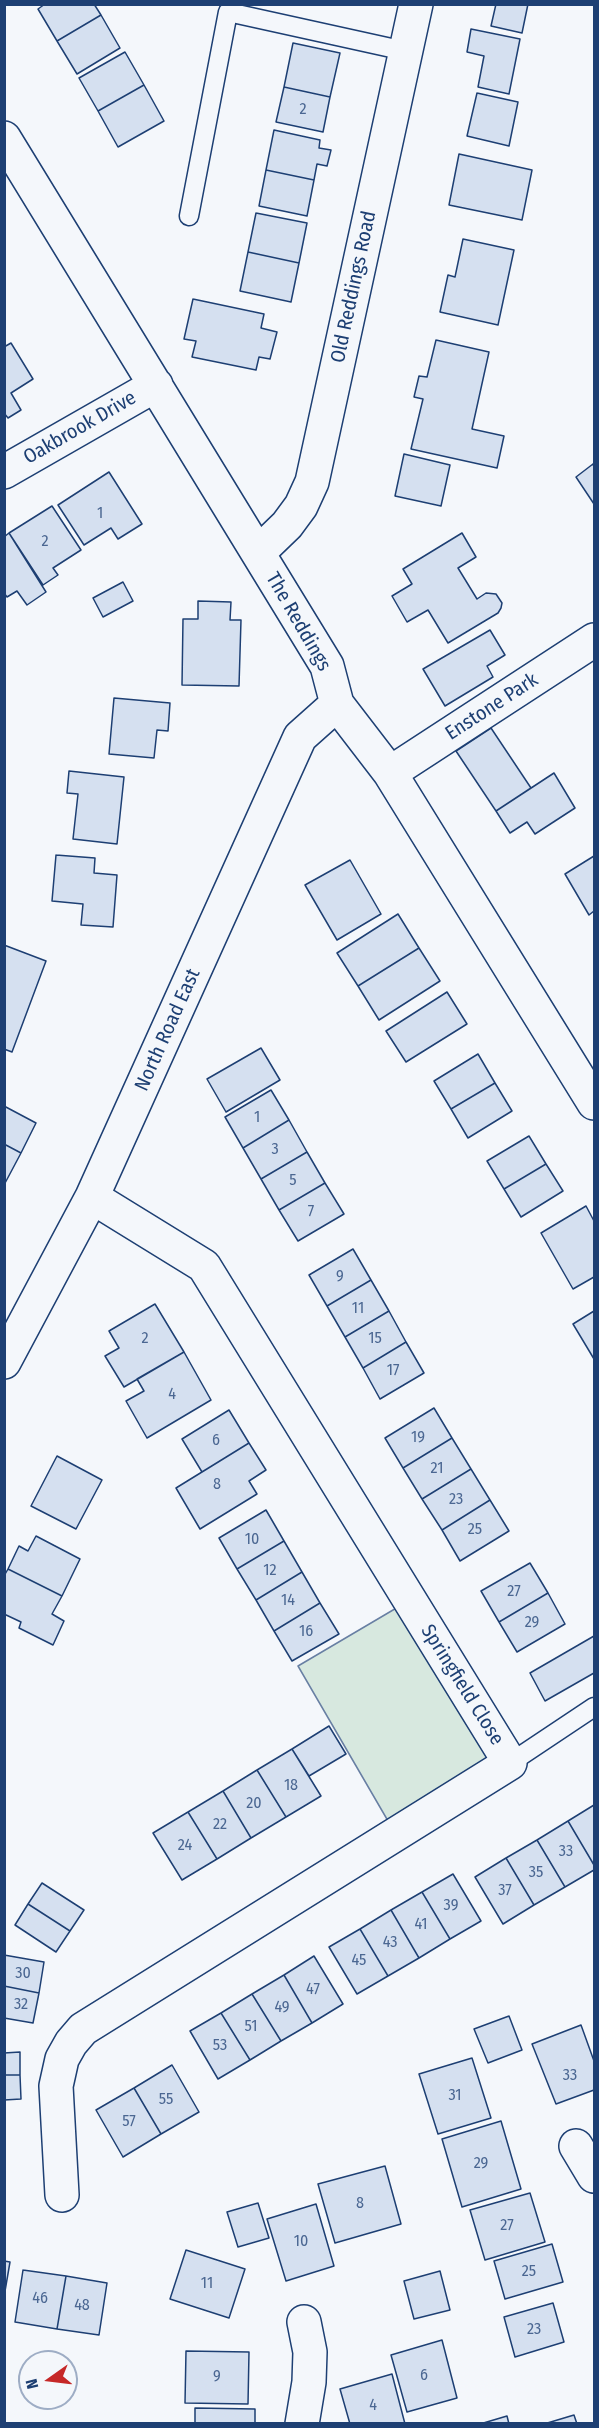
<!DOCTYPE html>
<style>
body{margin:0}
#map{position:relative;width:599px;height:2428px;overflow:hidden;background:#f4f7fb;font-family:"Fira Sans Condensed",sans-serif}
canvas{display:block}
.frame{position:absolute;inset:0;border:6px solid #1d3f73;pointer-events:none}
.north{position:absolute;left:18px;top:2350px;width:60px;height:60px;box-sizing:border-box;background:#f4f7fb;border:2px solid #9eadc5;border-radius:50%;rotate:256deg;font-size:16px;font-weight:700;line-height:24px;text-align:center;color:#1d3f73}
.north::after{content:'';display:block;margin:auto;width:21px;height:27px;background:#c62828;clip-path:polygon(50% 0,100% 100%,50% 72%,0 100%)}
</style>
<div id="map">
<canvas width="599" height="2428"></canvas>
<div class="frame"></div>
<div class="north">N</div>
</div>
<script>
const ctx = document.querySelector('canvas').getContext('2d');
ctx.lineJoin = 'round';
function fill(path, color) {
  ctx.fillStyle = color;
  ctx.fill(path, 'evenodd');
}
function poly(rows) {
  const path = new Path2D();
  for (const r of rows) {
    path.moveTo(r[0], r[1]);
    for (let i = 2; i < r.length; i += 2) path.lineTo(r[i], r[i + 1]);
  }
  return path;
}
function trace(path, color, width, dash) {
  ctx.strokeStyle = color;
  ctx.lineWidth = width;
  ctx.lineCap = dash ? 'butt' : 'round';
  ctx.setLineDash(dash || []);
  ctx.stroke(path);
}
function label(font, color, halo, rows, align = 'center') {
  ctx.font = font + ' "Fira Sans Condensed",sans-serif';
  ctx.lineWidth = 4.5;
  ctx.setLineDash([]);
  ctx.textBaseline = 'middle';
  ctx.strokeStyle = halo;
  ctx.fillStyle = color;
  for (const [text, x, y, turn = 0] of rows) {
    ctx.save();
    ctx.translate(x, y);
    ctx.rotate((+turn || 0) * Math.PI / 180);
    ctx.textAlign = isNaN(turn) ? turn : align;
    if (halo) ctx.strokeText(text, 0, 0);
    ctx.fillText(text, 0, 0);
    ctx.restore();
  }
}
const green = poly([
 [410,1600,510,1763,395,1833,298,1666,410,1600]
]);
fill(green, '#d7e8df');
trace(green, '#687fa3', 1.5);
const building = poly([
 [45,4,94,4,101,15,57,41,38,9,45,4],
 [496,4,528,4,522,33,491,26,496,4],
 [101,15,120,48,77,74,57,41,101,15],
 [471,29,520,39,509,94,478,87,484,56,467,52,471,29],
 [293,43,340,53,330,97,284,87,293,43],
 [125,52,144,85,98,111,79,78,125,52],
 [144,85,164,121,118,147,98,111,144,85],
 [284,87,330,97,323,132,276,122,284,87],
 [477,93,518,102,509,146,467,136,477,93],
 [274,130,320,140,319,148,331,150,327,166,317,164,314,180,266,170,274,130],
 [459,154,532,170,522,220,449,205,459,154],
 [266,170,314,180,307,216,259,206,266,170],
 [256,213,307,223,299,263,248,252,256,213],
 [463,239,514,250,498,325,440,312,448,275,455,277,463,239],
 [248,252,299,263,291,302,240,291,248,252],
 [193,299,264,314,261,328,277,332,270,359,259,357,256,370,192,357,196,341,184,339,193,299],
 [436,340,489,352,472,429,504,436,497,468,411,449,423,399,414,397,419,376,427,377,436,340],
 [11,343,33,379,11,393,21,410,8,418,4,413,4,347,11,343],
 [404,454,450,465,441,506,395,496,404,454],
 [593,464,594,467,594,504,576,477,593,464],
 [109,472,142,524,118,539,111,528,84,545,58,505,109,472],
 [52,506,81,550,53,568,58,575,43,585,9,533,52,506],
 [9,533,46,592,27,605,17,591,7,597,4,593,4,537,9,533],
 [462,533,476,557,458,568,477,599,486,593,496,594,502,603,501,608,498,613,448,643,428,610,407,622,392,596,412,584,403,569,462,533],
 [123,582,133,601,103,617,93,598,123,582],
 [198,601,231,602,230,620,241,620,239,686,182,685,183,619,198,619,198,601],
 [490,630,505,655,487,666,493,677,445,706,423,669,490,630],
 [114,698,170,703,168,731,157,730,154,758,109,754,114,698],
 [491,728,531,788,496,811,456,751,491,728],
 [69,771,124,777,117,844,73,839,78,794,67,793,69,771],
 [554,773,575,808,535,834,527,822,510,833,496,811,554,773],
 [56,855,95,858,94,873,117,875,113,927,81,925,83,904,52,901,56,855],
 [594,856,594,911,589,915,565,874,594,856],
 [350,860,381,914,337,940,305,885,350,860],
 [398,914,419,948,358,986,337,953,398,914],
 [4,945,46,961,12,1052,4,1049,4,945],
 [419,948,440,981,379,1020,358,986,419,948],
 [447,992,467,1024,406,1062,386,1031,447,992],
 [261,1048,280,1080,226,1112,207,1079,261,1048],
 [478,1054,495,1083,451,1109,434,1081,478,1054],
 [495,1083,512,1111,468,1138,451,1109,495,1083],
 [271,1090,289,1120,243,1148,225,1117,271,1090],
 [4,1106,36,1123,21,1153,4,1144,4,1106],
 [289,1120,307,1152,261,1179,243,1148,289,1120],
 [529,1136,546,1164,504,1189,487,1161,529,1136],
 [4,1144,21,1153,4,1185,4,1144],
 [307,1152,325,1183,279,1210,261,1179,307,1152],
 [546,1164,563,1191,521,1217,504,1189,546,1164],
 [325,1183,344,1214,298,1241,279,1210,325,1183],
 [586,1206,594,1221,594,1277,573,1289,541,1233,586,1206],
 [353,1249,371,1280,327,1306,309,1275,353,1249],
 [371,1280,389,1311,345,1337,327,1306,371,1280],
 [155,1304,184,1352,124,1387,105,1356,119,1348,109,1331,155,1304],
 [389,1311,406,1342,363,1368,345,1337,389,1311],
 [594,1311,594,1359,573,1324,594,1311],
 [406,1342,424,1373,380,1399,363,1368,406,1342],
 [184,1352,211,1400,147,1438,126,1401,144,1391,137,1379,184,1352],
 [434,1408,452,1438,403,1468,385,1438,434,1408],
 [229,1410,249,1443,202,1472,182,1439,229,1410],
 [452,1438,471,1469,422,1499,403,1468,452,1438],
 [249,1443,266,1470,249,1481,257,1494,200,1529,176,1488,249,1443],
 [57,1456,102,1480,76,1529,31,1506,57,1456],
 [471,1469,490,1500,442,1530,422,1499,471,1469],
 [490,1500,509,1531,460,1561,442,1530,490,1500],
 [266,1510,284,1541,237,1569,219,1538,266,1510],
 [36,1536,80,1559,62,1596,8,1569,19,1546,28,1551,36,1536],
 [284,1541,302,1572,256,1600,237,1569,284,1541],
 [530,1563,548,1593,499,1622,481,1591,530,1563],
 [8,1569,62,1596,52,1614,64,1621,53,1645,19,1628,21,1622,4,1614,4,1576,8,1569],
 [302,1572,320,1603,274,1631,256,1600,302,1572],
 [548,1593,565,1624,517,1652,499,1622,548,1593],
 [320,1603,339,1634,292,1661,274,1631,320,1603],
 [594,1636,594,1673,545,1701,530,1673,594,1636],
 [329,1726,346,1754,309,1776,292,1749,329,1726],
 [292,1749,321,1796,286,1817,257,1770,292,1749],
 [257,1770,286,1817,251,1838,223,1791,257,1770],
 [223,1791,251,1838,217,1859,188,1812,223,1791],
 [594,1805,594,1865,568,1821,594,1805],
 [188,1812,217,1859,182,1880,153,1833,188,1812],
 [568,1821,594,1865,594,1870,565,1887,537,1840,568,1821],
 [537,1840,565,1887,534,1905,506,1858,537,1840],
 [506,1858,534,1905,503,1924,475,1877,506,1858],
 [453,1874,481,1921,450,1939,422,1892,453,1874],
 [42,1883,84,1910,70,1931,28,1904,42,1883],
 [422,1892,450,1939,419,1958,391,1910,422,1892],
 [28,1904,70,1931,56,1952,15,1925,28,1904],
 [391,1910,419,1958,388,1976,360,1929,391,1910],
 [360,1929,388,1976,357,1994,329,1947,360,1929],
 [4,1955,44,1962,39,1993,4,1986,4,1955],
 [314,1956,343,2004,312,2023,284,1975,314,1956],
 [284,1975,312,2023,281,2041,252,1994,284,1975],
 [4,1986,39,1993,33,2023,4,2018,4,1986],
 [252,1994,281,2041,250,2060,221,2013,252,1994],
 [221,2013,250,2060,218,2079,190,2031,221,2013],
 [509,2016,522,2050,488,2063,474,2029,509,2016],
 [581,2025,594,2061,594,2090,556,2104,532,2044,581,2025],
 [20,2052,20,2075,4,2075,4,2053,20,2052],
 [472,2058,491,2118,438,2134,419,2074,472,2058],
 [172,2065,199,2112,161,2134,134,2088,172,2065],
 [4,2075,20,2075,21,2099,4,2100,4,2075],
 [134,2088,161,2134,123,2157,96,2110,134,2088],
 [501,2121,521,2189,462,2207,442,2139,501,2121],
 [385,2166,401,2224,335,2243,318,2184,385,2166],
 [530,2193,545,2242,485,2260,470,2210,530,2193],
 [258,2203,269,2238,238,2247,227,2212,258,2203],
 [316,2204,334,2266,286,2281,267,2219,316,2204],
 [552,2244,563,2282,505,2299,494,2261,552,2244],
 [186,2250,245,2269,229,2318,170,2299,186,2250],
 [4,2261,10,2262,4,2297,4,2261],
 [23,2270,66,2276,57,2329,15,2322,23,2270],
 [440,2271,450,2310,414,2319,404,2281,440,2271],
 [66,2276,107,2283,99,2335,57,2329,66,2276],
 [553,2303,564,2342,515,2357,504,2317,553,2303],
 [442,2340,457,2398,407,2412,391,2355,442,2340],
 [186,2351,249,2352,248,2404,185,2403,186,2351],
 [392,2374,405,2424,350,2424,340,2389,392,2374],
 [195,2408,255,2409,255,2424,195,2424,195,2408],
 [574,2415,577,2424,544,2424,574,2415],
 [507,2416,509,2424,480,2424,507,2416]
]);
fill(building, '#d5e0f0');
trace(building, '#1d3f73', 1.5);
const lane = poly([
 [189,216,228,12,405,51],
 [510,1763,594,1707]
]);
const street = poly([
 [4,138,327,666,337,704,390,773,594,1103],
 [4,472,156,385],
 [258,553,287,525,301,506,312,482,416,4],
 [390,773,594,640],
 [4,1362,92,1197,300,737,337,704],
 [576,2146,594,2176],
 [62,2195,56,2086,62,2059,71,2043,83,2029,510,1763,204,1266,92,1197],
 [302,2424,309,2382,310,2352,304,2322]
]);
trace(lane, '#1d3f73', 21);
trace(street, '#1d3f73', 36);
trace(lane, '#f4f7fb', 18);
trace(street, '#f4f7fb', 33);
label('16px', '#4b6792', null, [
 ["2",303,110],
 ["1",100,514],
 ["2",45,542],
 ["1",257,1118],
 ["3",275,1150],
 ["5",293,1181],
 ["7",311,1212],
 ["9",340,1277],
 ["11",358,1309],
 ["2",145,1339],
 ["15",375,1339],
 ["17",393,1371],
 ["4",172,1395],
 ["19",418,1438],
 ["6",216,1441],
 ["21",437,1469],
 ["8",217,1485],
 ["23",456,1500],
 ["25",475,1530],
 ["10",252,1540],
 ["12",270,1571],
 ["27",514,1592],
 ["14",288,1601],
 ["29",532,1623],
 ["16",306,1632],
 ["18",291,1786],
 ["20",254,1804],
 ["22",220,1825],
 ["24",185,1846],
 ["33",566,1852],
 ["35",536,1873],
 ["37",505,1891],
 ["39",451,1906],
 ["41",421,1925],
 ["43",390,1943],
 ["45",359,1961],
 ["30",23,1974],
 ["47",313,1990],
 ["32",21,2005],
 ["49",282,2008],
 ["51",251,2027],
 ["53",220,2046],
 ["33",570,2076],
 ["31",455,2096],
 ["55",166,2100],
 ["57",129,2122],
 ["29",481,2164],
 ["8",360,2204],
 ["27",507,2226],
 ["10",301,2242],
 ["25",529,2272],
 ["11",207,2284],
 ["46",40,2299],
 ["48",82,2306],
 ["23",534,2330],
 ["6",424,2376],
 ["9",217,2377],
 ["4",373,2406]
]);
label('20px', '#1d3f73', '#f4f7fb', [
 ["Old Reddings Road",354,287,-78],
 ["Oakbrook Drive",80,428,-30],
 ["The Reddings",298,622,60],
 ["Enstone Park",492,707,-33],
 ["North Road East",168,1030,-66],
 ["Springfield Close",462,1685,58]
]);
</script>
